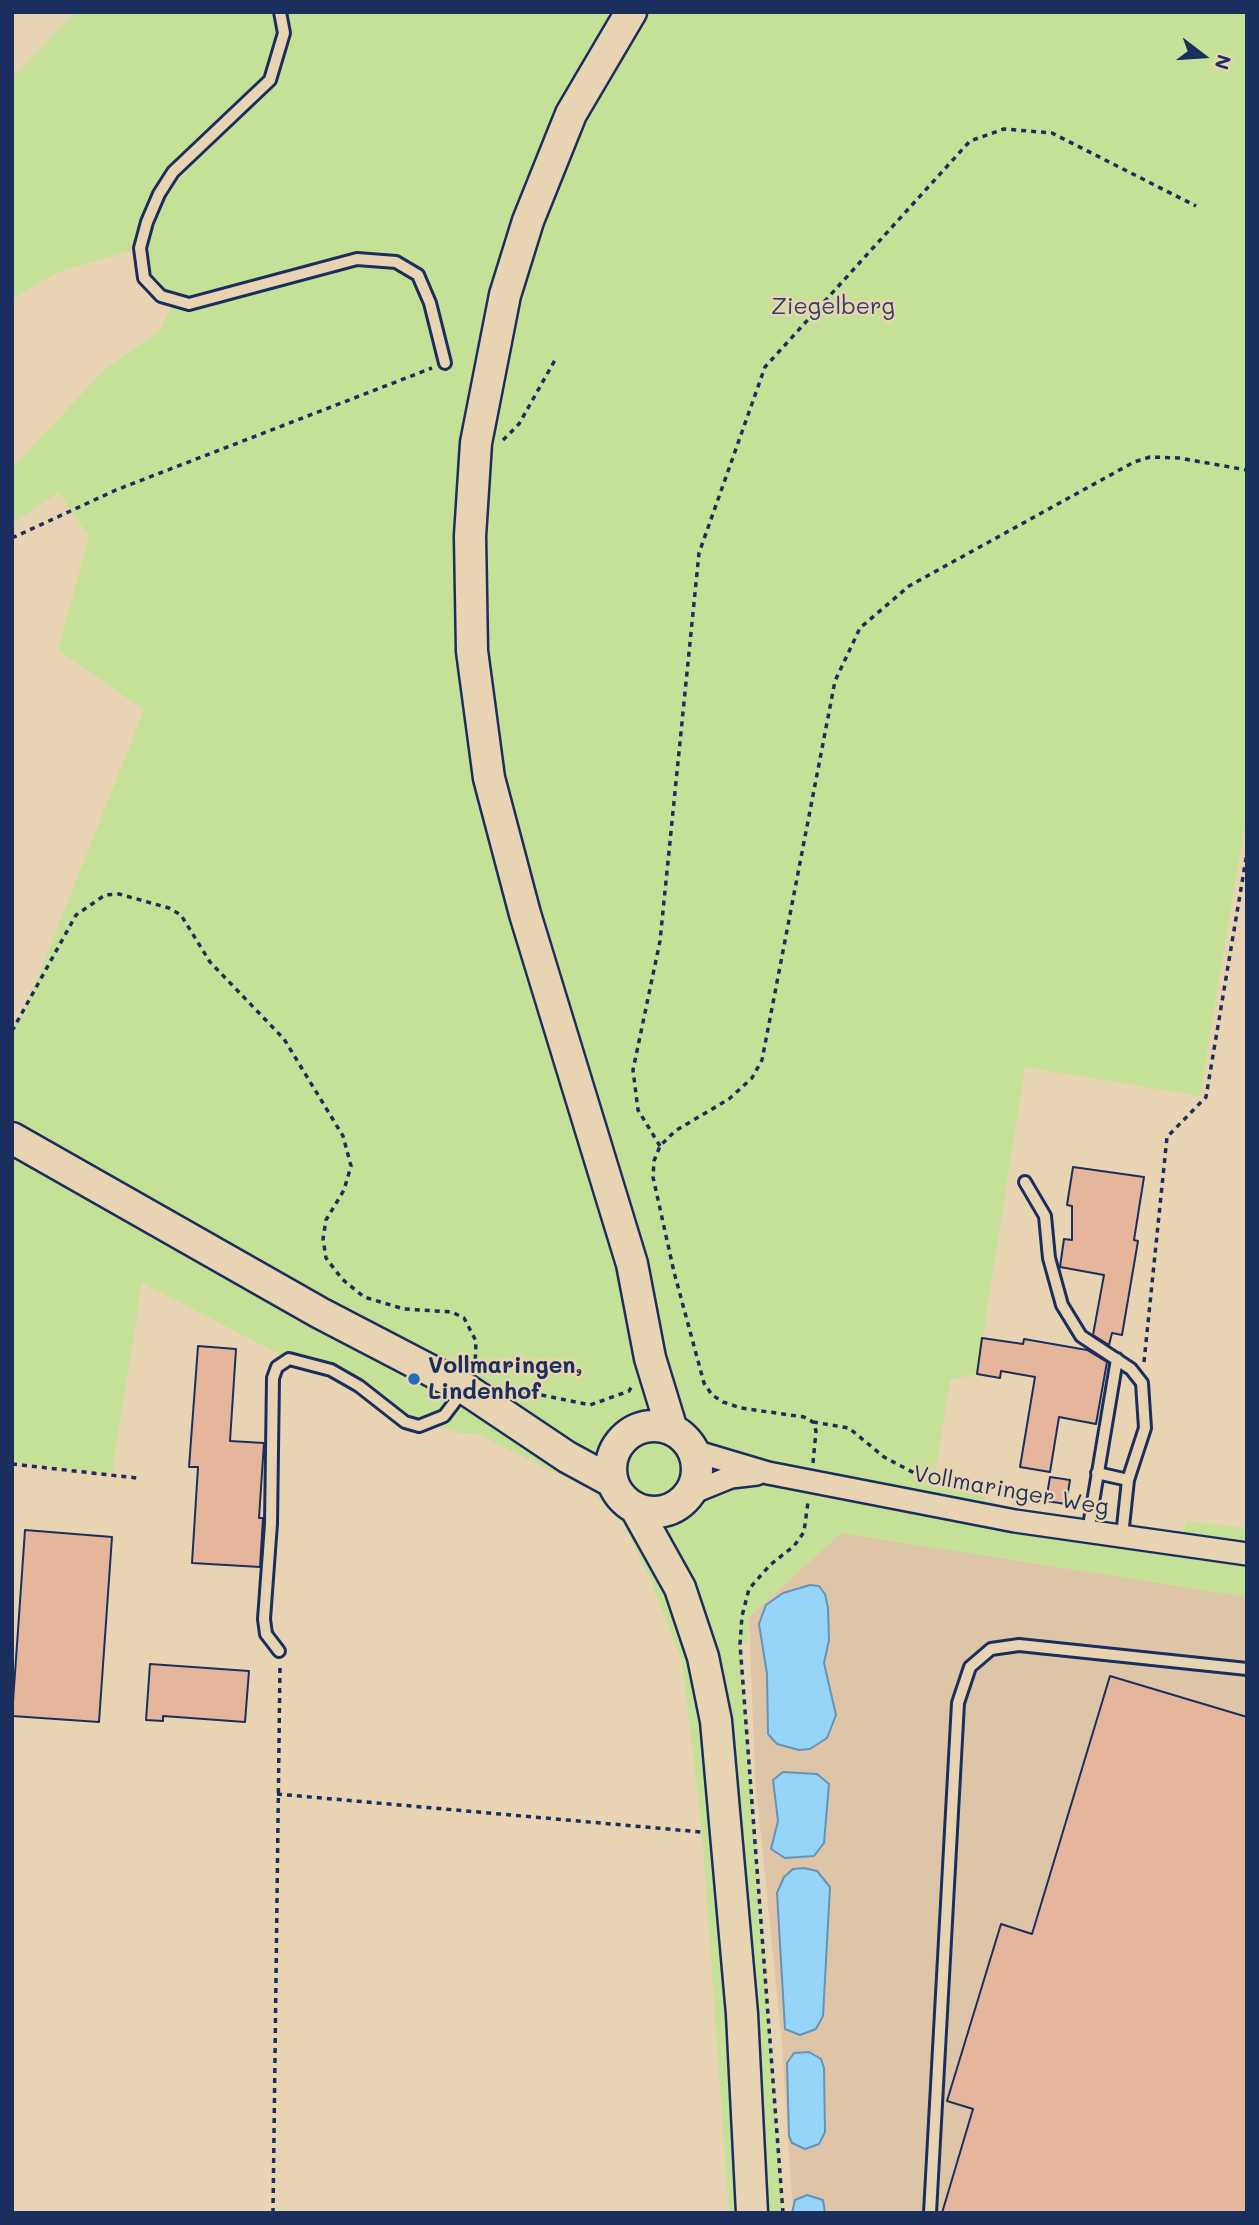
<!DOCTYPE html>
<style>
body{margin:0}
#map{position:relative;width:1259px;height:2225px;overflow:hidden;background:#e8d4b2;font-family:Mali,sans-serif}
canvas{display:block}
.frame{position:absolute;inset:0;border:14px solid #1b2f5e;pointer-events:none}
.north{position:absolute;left:1168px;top:21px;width:70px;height:70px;-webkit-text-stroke:5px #e8d4b2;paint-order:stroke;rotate:107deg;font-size:19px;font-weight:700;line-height:28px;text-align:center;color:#1b2f5e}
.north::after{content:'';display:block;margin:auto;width:24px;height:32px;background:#1b2f5e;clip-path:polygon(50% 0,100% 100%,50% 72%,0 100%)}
</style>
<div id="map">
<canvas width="1259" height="2225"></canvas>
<div class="frame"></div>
<div class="north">N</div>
</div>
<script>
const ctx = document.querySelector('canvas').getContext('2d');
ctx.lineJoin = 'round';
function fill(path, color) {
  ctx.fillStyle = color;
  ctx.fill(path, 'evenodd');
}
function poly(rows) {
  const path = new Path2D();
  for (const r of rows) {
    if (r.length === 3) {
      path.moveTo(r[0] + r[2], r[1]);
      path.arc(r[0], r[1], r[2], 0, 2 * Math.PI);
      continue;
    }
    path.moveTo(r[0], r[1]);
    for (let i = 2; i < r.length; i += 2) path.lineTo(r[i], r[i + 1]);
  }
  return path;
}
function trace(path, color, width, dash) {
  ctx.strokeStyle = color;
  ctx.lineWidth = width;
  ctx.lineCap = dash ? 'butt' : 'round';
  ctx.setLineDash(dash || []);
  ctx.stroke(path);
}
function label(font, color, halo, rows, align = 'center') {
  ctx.font = font + ' Mali,sans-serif';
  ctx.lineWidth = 5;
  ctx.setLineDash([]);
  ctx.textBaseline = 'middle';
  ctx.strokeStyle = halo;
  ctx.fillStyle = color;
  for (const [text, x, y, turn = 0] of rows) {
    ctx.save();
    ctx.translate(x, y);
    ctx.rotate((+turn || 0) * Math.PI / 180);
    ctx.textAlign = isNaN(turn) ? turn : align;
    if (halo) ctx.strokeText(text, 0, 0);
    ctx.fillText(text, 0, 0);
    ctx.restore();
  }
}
fill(poly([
 [840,1533,1247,1594,1247,2213,793,2213,782,2045,755,1776,749,1617]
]), '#dfc5a8');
fill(poly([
 [75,12,1247,12,1247,811,1200,1096,1025,1067,977,1374,950,1380,933,1486,986,1494,984,1504,1183,1533,1186,1521,1247,1528,1247,1597,841,1533,749,1617,748,1642,740,1645,783,2213,729,2213,702,1832,682,1661,648,1574,624,1525,591,1490,475,1433,458,1433,431,1423,419,1426,359,1386,289,1359,142,1283,112,1473,12,1462,12,1030,25,1009,144,710,58,650,89,537,59,492,12,523,12,468,105,369,159,331,174,303,151,288,140,248,58,272,12,299,12,77]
]), '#c5e198');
const water = poly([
 [810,1585,819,1586,825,1594,828,1608,829,1640,824,1663,836,1715,827,1738,810,1749,799,1750,777,1744,768,1734,767,1674,759,1624,766,1605,783,1593,810,1585],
 [783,1772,817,1774,829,1784,824,1843,814,1856,785,1858,771,1849,778,1821,773,1780,783,1772],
 [804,1868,817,1871,830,1887,823,2016,816,2029,800,2035,785,2029,777,1893,784,1877,793,1869,804,1868],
 [809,2052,821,2059,824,2068,825,2132,819,2144,805,2149,792,2143,789,2136,787,2063,794,2053,809,2052],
 [807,2195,823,2200,825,2213,792,2213,795,2200,807,2195]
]);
fill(water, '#97d5f8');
trace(water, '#6593ba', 2);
const building = poly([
 [1073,1167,1144,1177,1134,1240,1138,1241,1122,1335,1112,1333,1109,1345,1093,1335,1104,1275,1060,1267,1064,1239,1072,1240,1072,1206,1067,1205,1073,1167],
 [982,1338,1023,1344,1024,1339,1087,1350,1107,1362,1096,1424,1059,1417,1050,1472,1020,1467,1035,1377,1001,1371,1000,1378,977,1374,982,1338],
 [198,1346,236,1349,230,1441,264,1443,259,1518,263,1518,260,1567,192,1563,198,1467,189,1467,198,1346],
 [1050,1477,1070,1480,1066,1504,1046,1501,1050,1477],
 [25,1530,112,1537,99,1722,12,1716,25,1530],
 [150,1664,249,1671,245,1722,163,1716,163,1721,146,1720,150,1664],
 [1110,1676,1247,1717,1247,2213,942,2213,973,2109,947,2101,1001,1924,1032,1934,1110,1676]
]);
fill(building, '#e5b69b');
trace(building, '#1b2f5e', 2);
const lane = poly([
 [280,12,284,33,270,80,173,172,159,194,147,222,140,248,144,278,161,296,189,304,357,259,396,262,418,275,430,303,445,363],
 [1025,1182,1045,1216,1049,1258,1062,1305,1081,1336,1131,1369,1142,1383,1145,1428,1128,1480,1122,1536],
 [1097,1473,1128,1480],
 [1088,1532,1117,1359],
 [279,1651,266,1634,264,1619,271,1524,273,1378,277,1367,289,1359,331,1370,359,1386,405,1422,419,1426,444,1416,463,1391],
 [930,2213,958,1703,970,1667,991,1649,1019,1645,1247,1669]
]);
const street = poly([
 [694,1451,768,1473,1015,1521,1247,1554],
 [689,1494,731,1477,757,1474]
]);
const secondary = poly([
 [631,12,571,114,528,221,505,295,476,443,470,536,472,651,489,778,525,914,632,1264,650,1358,672,1430],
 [12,1138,320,1313,464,1388,567,1457,613,1482],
 [654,1469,43],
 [636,1509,680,1588,703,1657,716,1721,742,2014,752,2213]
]);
trace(lane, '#1b2f5e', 16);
trace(street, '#1b2f5e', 26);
trace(secondary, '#1b2f5e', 35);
trace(poly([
 [503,440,519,424,555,360],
 [12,538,116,490,432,368],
 [12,1031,76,915,105,895,119,894,169,908,181,915,210,962,284,1039,343,1136,351,1166,344,1190,326,1220,323,1239,326,1258,342,1279,364,1297,404,1309,452,1312,464,1318,476,1341,475,1368],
 [660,1146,638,1110,633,1070,660,941,699,553,765,367,970,141,1004,129,1052,133,1196,206],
 [1144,1362,1167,1137,1206,1097,1247,853],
 [512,1389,590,1405,629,1391,633,1384],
 [813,1422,849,1428,884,1457,920,1476],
 [813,1463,816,1431,813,1422,804,1417,741,1408,723,1402,712,1395,704,1383,674,1272,653,1177,654,1161,660,1146,675,1131,729,1099,752,1078,762,1060,835,681,860,628,909,586,1134,462,1150,457,1179,458,1247,470],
 [12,1464,137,1478],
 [277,1794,701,1832],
 [273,2213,280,1665],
 [783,2213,740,1644,742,1616,749,1589,770,1565,794,1546,804,1532,808,1502]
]), '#1b2f5e', 3.5, [5, 5]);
trace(lane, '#e8d4b2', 10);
trace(street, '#e8d4b2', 21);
trace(secondary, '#e8d4b2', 30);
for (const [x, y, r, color] of [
 [414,1379,7,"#1f6fb2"]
]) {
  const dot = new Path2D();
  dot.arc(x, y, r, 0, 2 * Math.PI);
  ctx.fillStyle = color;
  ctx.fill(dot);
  trace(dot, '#e8d4b2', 2.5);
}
label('23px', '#2c4164', '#e8d4b2', [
 ["Ziegelberg",833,307]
]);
label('bold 23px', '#1b2f5e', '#e8d4b2', [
 ["Vollmaringen,",428,1366],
 ["Lindenhof",428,1392]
], 'left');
label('23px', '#1b2f5e', '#e8d4b2', [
 ["Vollmaringer Weg",1011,1491,10]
]);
</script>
